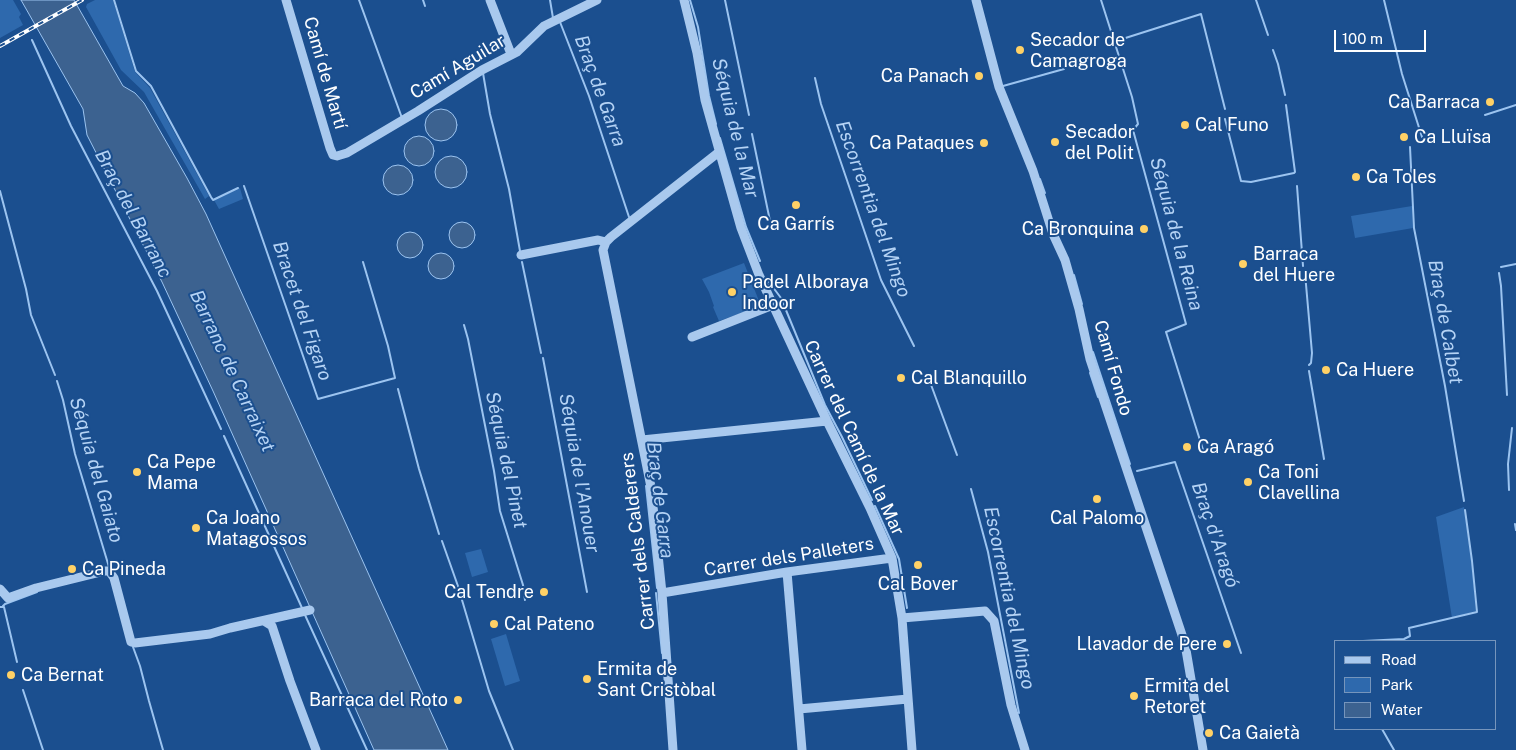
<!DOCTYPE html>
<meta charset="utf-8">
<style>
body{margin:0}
#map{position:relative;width:1516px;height:750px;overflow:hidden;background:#1b4f8f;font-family:"Public Sans",sans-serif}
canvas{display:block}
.legend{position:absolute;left:1334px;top:640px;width:162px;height:90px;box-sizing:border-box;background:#1b4f8f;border:1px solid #7695bc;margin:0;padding:6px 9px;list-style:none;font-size:15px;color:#fff}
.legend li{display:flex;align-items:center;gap:10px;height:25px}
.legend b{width:25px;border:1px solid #7695bc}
.scale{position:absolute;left:1334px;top:30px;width:92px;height:22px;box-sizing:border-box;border:2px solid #fff;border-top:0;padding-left:6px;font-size:15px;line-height:18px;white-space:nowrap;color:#fff;-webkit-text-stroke:4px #1b4f8f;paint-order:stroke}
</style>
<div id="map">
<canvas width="1516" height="750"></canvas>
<ul class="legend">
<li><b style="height:6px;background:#a9c9ee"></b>Road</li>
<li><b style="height:14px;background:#2e69ad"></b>Park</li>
<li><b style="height:14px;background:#3c6290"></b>Water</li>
</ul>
<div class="scale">100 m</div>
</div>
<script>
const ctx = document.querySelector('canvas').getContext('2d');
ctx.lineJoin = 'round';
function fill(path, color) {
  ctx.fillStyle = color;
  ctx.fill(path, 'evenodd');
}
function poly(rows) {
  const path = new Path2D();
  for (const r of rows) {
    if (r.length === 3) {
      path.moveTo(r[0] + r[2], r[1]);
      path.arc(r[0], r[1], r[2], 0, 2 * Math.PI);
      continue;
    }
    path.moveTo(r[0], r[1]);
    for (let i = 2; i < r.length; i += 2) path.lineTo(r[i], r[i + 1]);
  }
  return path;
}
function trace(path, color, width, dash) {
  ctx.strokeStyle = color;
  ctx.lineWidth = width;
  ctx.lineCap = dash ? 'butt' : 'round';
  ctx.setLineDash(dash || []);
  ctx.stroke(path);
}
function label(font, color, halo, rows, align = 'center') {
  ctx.font = font + ' "Public Sans",sans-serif';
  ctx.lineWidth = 4;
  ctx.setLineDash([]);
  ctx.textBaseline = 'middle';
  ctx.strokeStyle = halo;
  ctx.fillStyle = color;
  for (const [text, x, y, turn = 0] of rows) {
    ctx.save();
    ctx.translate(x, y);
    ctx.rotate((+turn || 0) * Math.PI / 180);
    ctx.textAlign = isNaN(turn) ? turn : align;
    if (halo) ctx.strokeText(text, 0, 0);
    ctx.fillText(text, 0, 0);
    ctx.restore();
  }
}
fill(poly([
 [0,0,13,0,21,14,19,17,23,25,0,38],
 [95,0,113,0,135,72,150,88,209,196,205,199,144,92,121,70,86,7,87,4],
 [240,188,243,199,219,209,214,200],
 [1412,206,1413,228,1355,238,1351,216],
 [744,263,761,306,719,321,713,307,714,306,709,292,702,279],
 [1464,507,1472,565,1476,611,1452,618,1436,517],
 [481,549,488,572,472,577,465,553],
 [506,634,520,681,505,686,491,639]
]), '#2e69ad');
const water = poly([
 [21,0,74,0,123,86,135,93,144,103,187,178,206,214,448,750,374,750,213,391,162,282,87,135,83,109,21,0],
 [441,125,16],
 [419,151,15],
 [451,172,16],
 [398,180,15],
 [462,235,13],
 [410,245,13],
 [441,266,13]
]);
fill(water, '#3c6290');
trace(water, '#9cc4f0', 1);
trace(poly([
 [114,0,136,71,151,86,211,197,213,200,238,188],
 [359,0,402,118],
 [423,0,425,6],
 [550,0,553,18],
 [690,0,698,27,709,96,716,124],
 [725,0,749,115],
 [1101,0,1132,97,1138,124,1133,130,1186,324,1166,332,1204,453],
 [1256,0,1268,35],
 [1384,0,1402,74,1422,137],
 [560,22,589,96,629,217],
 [32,40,71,126,157,291,221,429],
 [1116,41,1201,14,1225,109],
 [1273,50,1278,64,1285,95],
 [483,73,490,114,509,189,520,251],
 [815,78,821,104,881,280,914,346],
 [1003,86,1064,69],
 [1485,115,1516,105],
 [1225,119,1241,181,1251,182,1294,173,1295,172,1286,105],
 [752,134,770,221],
 [720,138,746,227,760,261],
 [1410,147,1414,228,1445,386,1464,501],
 [1040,179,1045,193],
 [244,186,318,399,395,378,388,346,363,262],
 [1297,186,1303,266],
 [0,191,26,289,31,315,55,375],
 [522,262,541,353],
 [1501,267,1516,264],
 [1305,273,1312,353,1311,363,1309,365],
 [1499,273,1501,286,1507,395],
 [1074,275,1082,304],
 [769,282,781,298,825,405,842,437,872,500],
 [464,325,468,339,494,471,500,511,523,585,525,600],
 [1093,352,1130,464],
 [543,358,587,592],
 [1309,371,1324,459],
 [1090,373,1098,397],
 [929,378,929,379],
 [57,381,63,400,75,454,109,567],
 [930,382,957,455],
 [398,389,419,469,439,534],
 [224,436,302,608],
 [1137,471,1175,462,1241,653],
 [646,486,657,588],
 [971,489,988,552,1019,713],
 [1509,490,1508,464,1512,428],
 [875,506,899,559,907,608],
 [1515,524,1516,530],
 [442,541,459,589],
 [656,593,662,653],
 [462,600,489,691,513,750],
 [3,606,5,604,37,592],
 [0,607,4,607,17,662],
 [305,615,367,750],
 [1363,641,1404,639,1410,636,1409,628,1477,612,1472,561,1465,510],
 [133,647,140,666,149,701,163,750],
 [23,690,43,750],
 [1382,729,1394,750]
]), '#9cc4f0', 2);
trace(poly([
 [286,0,330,148,333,155,337,156,347,153,418,111,482,70,517,52,544,26,597,0],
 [490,0,511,54],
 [684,0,697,53,705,100,741,228,759,275,827,421,870,508,892,558,902,618,912,750],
 [976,0,999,87,1033,171,1053,234,1065,260,1079,309,1090,359,1185,644,1203,750],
 [521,255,598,240,606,242],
 [692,337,773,305],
 [642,440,827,421],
 [787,572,802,750],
 [0,589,8,598,36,588,105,571,109,571,114,578,131,642,135,643,210,634,230,628,310,610],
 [662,593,787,572,892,558],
 [902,618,985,611,994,621,1011,705,1025,750],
 [264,621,272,626,290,681,316,750],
 [799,709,908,699],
 [673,750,662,593,651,487,603,250,606,242,611,237,719,152]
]), '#a9c9ee', 9);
const rail = poly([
 [0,46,82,0]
]);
trace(rail, '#fff', 4);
trace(rail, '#1b4f8f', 2, [5.5]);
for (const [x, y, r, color] of [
 [1020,50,5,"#ffd166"],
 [979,76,5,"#ffd166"],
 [1490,102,5,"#ffd166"],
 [1185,125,5,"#ffd166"],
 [1404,137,5,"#ffd166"],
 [1055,142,5,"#ffd166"],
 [984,143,5,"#ffd166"],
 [1356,177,5,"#ffd166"],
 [796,205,5,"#ffd166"],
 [1144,229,5,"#ffd166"],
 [1243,264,5,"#ffd166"],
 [732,292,5,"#ffd166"],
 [1326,370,5,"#ffd166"],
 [901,378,5,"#ffd166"],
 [1187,447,5,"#ffd166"],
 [137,472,5,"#ffd166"],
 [1248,482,5,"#ffd166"],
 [1097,499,5,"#ffd166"],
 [196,528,5,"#ffd166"],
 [918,565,5,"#ffd166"],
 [72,569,5,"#ffd166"],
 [544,592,5,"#ffd166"],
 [494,624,5,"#ffd166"],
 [1227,644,5,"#ffd166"],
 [11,675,5,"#ffd166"],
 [587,679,5,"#ffd166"],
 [1134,696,5,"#ffd166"],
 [458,700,5,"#ffd166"],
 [1209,733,5,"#ffd166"]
]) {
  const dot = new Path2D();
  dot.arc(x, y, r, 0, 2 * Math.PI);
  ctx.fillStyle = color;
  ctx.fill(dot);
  trace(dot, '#1b4f8f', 2);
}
label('18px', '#fff', '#1b4f8f', [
 ["Secador de",1030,40],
 ["Camagroga",1030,61],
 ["Ca Panach",969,76,"right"],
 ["Ca Barraca",1480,102,"right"],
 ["Cal Funo",1195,125],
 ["Secador",1065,132],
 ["del Polit",1065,153],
 ["Ca Lluïsa",1414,137],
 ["Ca Pataques",974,143,"right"],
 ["Ca Toles",1366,177],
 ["Ca Garrís",796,224,"center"],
 ["Ca Bronquina",1134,229,"right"],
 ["Barraca",1253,254],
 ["del Huere",1253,275],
 ["Padel Alboraya",742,282],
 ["Indoor",742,303],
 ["Ca Huere",1336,370],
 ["Cal Blanquillo",911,378],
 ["Ca Aragó",1197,447],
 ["Ca Pepe",147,462],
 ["Mama",147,483],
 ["Ca Toni",1258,472],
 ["Clavellina",1258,493],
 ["Ca Joano",206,518],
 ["Matagossos",206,539],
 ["Cal Palomo",1097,518,"center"],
 ["Ca Pineda",82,569],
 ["Cal Bover",918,584,"center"],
 ["Cal Tendre",534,592,"right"],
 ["Cal Pateno",504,624],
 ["Llavador de Pere",1217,644,"right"],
 ["Ermita de",597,669],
 ["Sant Cristòbal",597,690],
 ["Ca Bernat",21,675],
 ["Ermita del",1144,686],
 ["Retoret",1144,707],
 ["Barraca del Roto",448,700,"right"],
 ["Ca Gaietà",1219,733]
], 'left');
label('18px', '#fff', '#1b4f8f', [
 ["Camí Aguilar",458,67,-31],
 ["Camí de Martí",325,73,74],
 ["Camí Fondo",1113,368,74],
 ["Carrer del Camí de la Mar",854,438,65],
 ["Carrer dels Calderers",638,541,-97],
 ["Carrer dels Palleters",789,557,-9]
]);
label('italic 19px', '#b5d3f5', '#1b4f8f', [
 ["Braç de Garra",600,91,70],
 ["Séquia de la Mar",735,128,76],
 ["Escorrentia del Mingo",873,209,70],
 ["Braç del Barranc",133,214,62],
 ["Séquia de la Reina",1176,234,75],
 ["Bracet del Figaro",302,311,71],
 ["Braç de Calbet",1445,322,80],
 ["Barranc de Carraixet",232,371,65],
 ["Séquia del Pinet",506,460,78],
 ["Séquia del Gaiato",96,470,74],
 ["Séquia de l'Anouer",579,473,80],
 ["Braç de Garra",660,500,83],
 ["Braç d'Aragó",1215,535,71],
 ["Escorrentia del Mingo",1009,598,78]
]);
</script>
